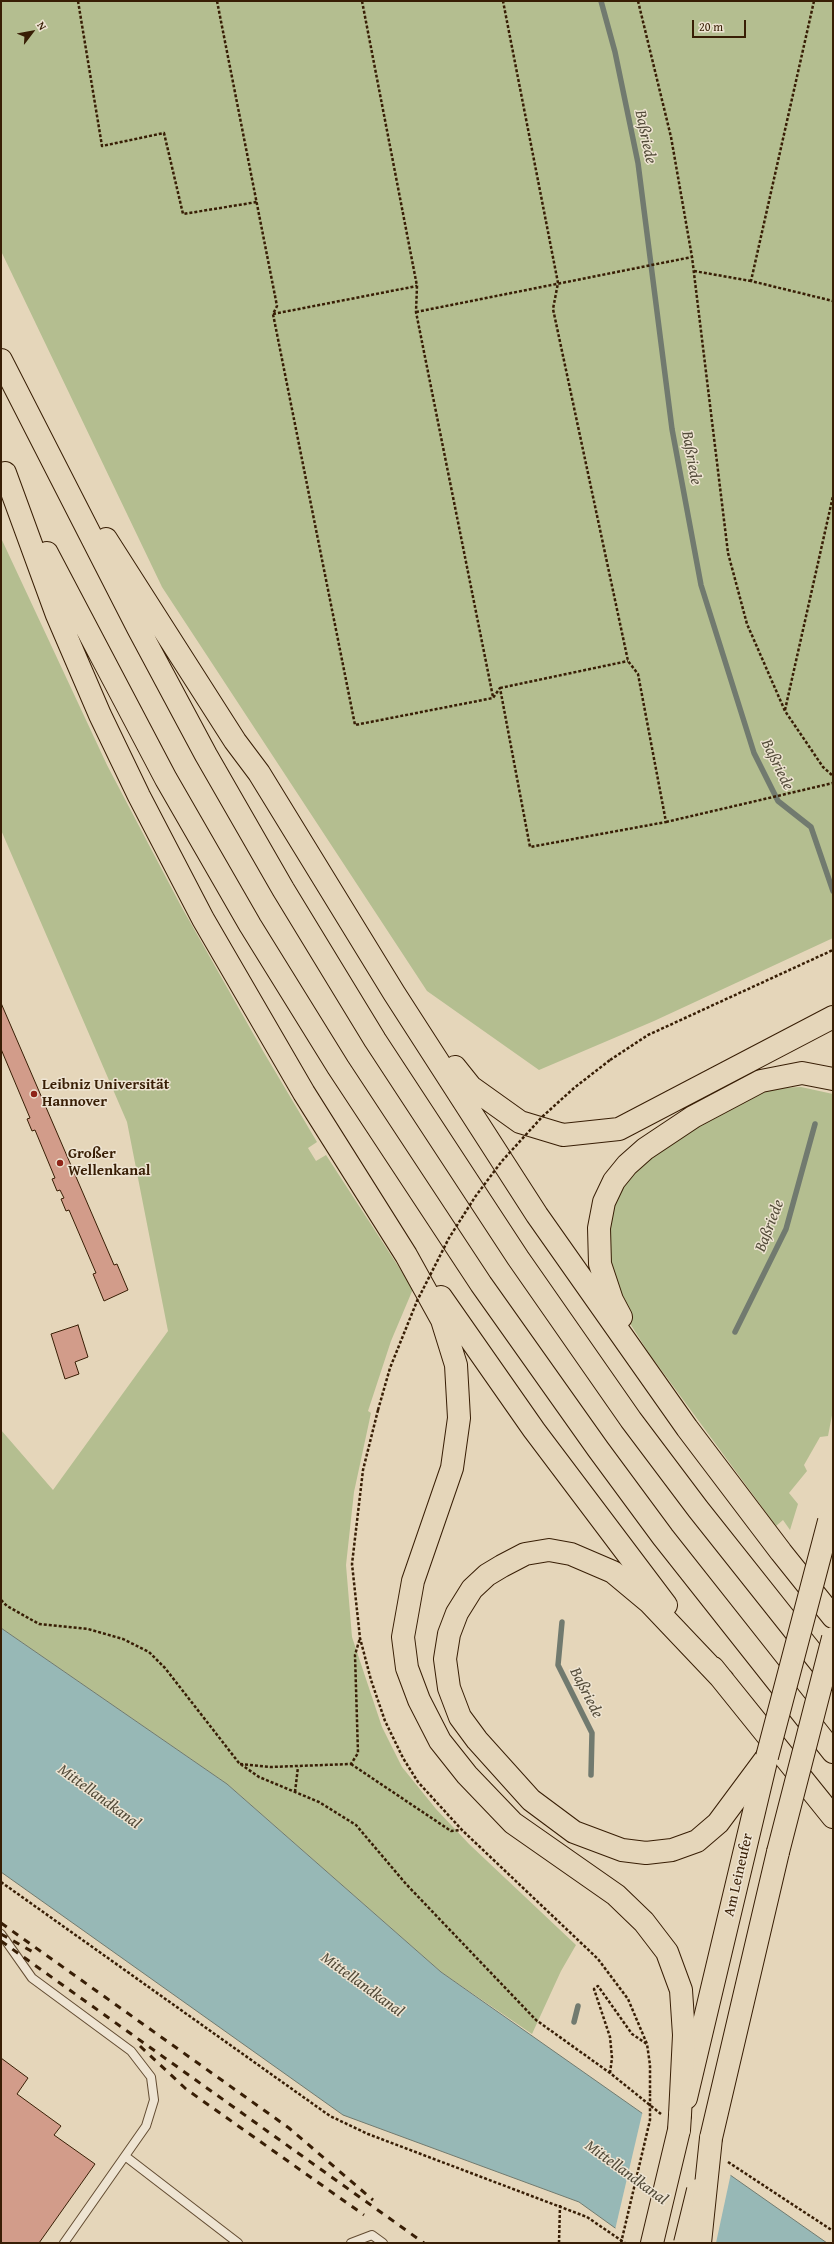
<!DOCTYPE html>
<meta charset="utf-8">
<style>
body{margin:0}
#map{position:relative;width:834px;height:2244px;overflow:hidden;background:#e5d6ba;font-family:"Gentium Book Plus",serif}
canvas{display:block}
.frame{position:absolute;inset:0;border:2px solid #381e05;pointer-events:none}
.north{position:absolute;left:12px;top:12px;width:40px;height:40px;-webkit-text-stroke:3px #eee4d2;paint-order:stroke;rotate:58deg;font-size:11px;font-weight:700;line-height:16px;text-align:center;color:#381e05}
.north::after{content:'';display:block;margin:auto;width:14px;height:18px;background:#381e05;clip-path:polygon(50% 0,100% 100%,50% 72%,0 100%)}
.scale{position:absolute;left:692px;top:20px;width:54px;height:18px;box-sizing:border-box;border:2px solid #381e05;border-top:0;padding-left:5px;font-size:12px;line-height:14px;white-space:nowrap;color:#381e05;-webkit-text-stroke:3px #eee4d2;paint-order:stroke}
</style>
<div id="map">
<canvas width="834" height="2244"></canvas>
<div class="frame"></div>
<div class="north">N</div>
<div class="scale">20 m</div>
</div>
<script>
const ctx = document.querySelector('canvas').getContext('2d');
ctx.lineJoin = 'round';
function fill(path, color) {
  ctx.fillStyle = color;
  ctx.fill(path, 'evenodd');
}
function poly(rows) {
  const path = new Path2D();
  for (const r of rows) {
    path.moveTo(r[0], r[1]);
    for (let i = 2; i < r.length; i += 2) path.lineTo(r[i], r[i + 1]);
  }
  return path;
}
function trace(path, color, width, dash) {
  ctx.strokeStyle = color;
  ctx.lineWidth = width;
  ctx.lineCap = dash ? 'butt' : 'round';
  ctx.setLineDash(dash || []);
  ctx.stroke(path);
}
function label(font, color, halo, rows, align = 'center') {
  ctx.font = font + ' "Gentium Book Plus",serif';
  ctx.lineWidth = 3;
  ctx.setLineDash([]);
  ctx.textBaseline = 'middle';
  ctx.strokeStyle = halo;
  ctx.fillStyle = color;
  for (const [text, x, y, turn = 0] of rows) {
    ctx.save();
    ctx.translate(x, y);
    ctx.rotate((+turn || 0) * Math.PI / 180);
    ctx.textAlign = isNaN(turn) ? turn : align;
    if (halo) ctx.strokeText(text, 0, 0);
    ctx.fillText(text, 0, 0);
    ctx.restore();
  }
}
fill(poly([
 [1,1,833,1,833,938,654,1021,539,1070,427,991,162,587,1,251],
 [1,538,107,765,181,906,263,1051,317,1142,308,1148,316,1161,326,1155,413,1289,391,1341,368,1411,371,1413,354,1492,346,1565,352,1637,382,1727,402,1767,436,1809,469,1844,576,1945,561,1971,532,2034,441,1972,227,1784,1,1628,1,1430,53,1490,168,1331,127,1122,1,830],
 [801,1087,833,1094,833,1410,828,1436,820,1437,804,1465,807,1471,789,1493,798,1504,790,1530,783,1520,776,1526,648,1352,626,1317,607,1263,610,1213,618,1195,630,1177,654,1154,683,1134,757,1094,779,1088]
]), '#b4be90');
const water = poly([
 [1,1628,227,1784,441,1972,827,2243,636,2243,579,2202,343,2115,1,1872,1,1628]
]);
fill(water, '#97b8b6');
trace(water, '#717a6f', 1);
fill(poly([
 [643,2110,731,2173,716,2243,633,2243,615,2230]
]), '#e5d6ba');
trace(poly([
 [601,1,615,52,638,163,672,429,701,585,754,753,778,801,811,827,833,891],
 [735,1332,786,1229,815,1124],
 [562,1622,558,1665,592,1733,591,1775],
 [574,2022,578,2006]
]), '#717a6f', 5.5);
const building = poly([
 [1,1003,114,1265,117,1264,128,1290,104,1301,93,1274,96,1273,69,1210,66,1211,61,1199,64,1198,60,1190,57,1191,52,1179,55,1178,35,1130,32,1131,27,1119,30,1118,1,1049,1,1003],
 [78,1325,88,1357,75,1362,79,1374,65,1379,51,1334,78,1325],
 [1,2058,28,2078,17,2094,61,2126,54,2135,95,2164,39,2243,1,2243,1,2058]
]);
fill(building, '#d29c8a');
trace(building, '#381e05', 1);
const service = poly([
 [1,1934,32,1978,131,2051,151,2077,154,2100,146,2126,125,2156],
 [64,2243,125,2156,238,2243],
 [351,2243,372,2235,383,2243]
]);
const trunk = poly([
 [686,2098,767,1757],
 [711,2138,778,1852],
 [652,2243,679,2130]
]);
const motorway = poly([
 [1,360,138,628,206,755,283,889,375,1040,518,1258,631,1420,698,1509,833,1679],
 [5,473,57,615,100,715,139,796,203,919,304,1093,406,1255,442,1320,456,1365,459,1418,452,1468,413,1581,403,1637,407,1668,419,1700,440,1741,467,1775,513,1823,616,1895,644,1922,667,1952,681,1990,684,2035,680,2115],
 [106,539,235,741,259,773,394,993,537,1215,687,1428,781,1552,833,1617],
 [47,553,166,779,250,925,338,1067,481,1284,598,1449,663,1537,833,1752],
 [455,1067,471,1087,520,1122,563,1135,619,1129,833,1017],
 [441,1297,534,1430,666,1605],
 [621,1317,612,1300,600,1264,599,1228,604,1202,614,1181,627,1165,645,1149,693,1117,761,1081,802,1073,833,1079],
 [713,1668,833,1817],
 [723,1680,649,1602,613,1572,571,1554,549,1550,525,1554,502,1566,487,1575,472,1589,457,1613,449,1634,445,1659,449,1688,460,1717,477,1740,531,1800,574,1832,622,1850,646,1853,672,1850,697,1841,718,1823,767,1757]
]);
trace(service, '#634c32', 10);
trace(trunk, '#381e05', 24);
trace(motorway, '#381e05', 24);
trace(poly([
 [78,1,102,146,164,133,183,214,257,202],
 [217,1,277,306,273,314,355,725,493,698,500,688,530,847,666,822,638,674,628,661,553,309,558,283,503,1],
 [362,1,417,286,416,312,493,697],
 [638,1,671,137,692,257,728,553,747,624,785,711,823,767,833,776],
 [814,1,751,281,833,301],
 [694,271,751,281],
 [416,312,692,257],
 [273,314,417,286],
 [500,688,628,661],
 [785,710,833,496],
 [666,822,833,783],
 [610,1060,648,1035,833,950],
 [378,1410,363,1470,352,1564,360,1638,371,1680,385,1721,403,1758,418,1782,462,1830,598,1959,628,1999,647,2044,650,2065,650,2094],
 [1,1600,7,1606,39,1624,88,1629,123,1639,149,1652,165,1668,239,1763,259,1777,319,1802,356,1825,406,1884,536,2020,610,2073,661,2114],
 [240,1764,270,1767,351,1764,358,1753,355,1655,360,1638],
 [351,1764,451,1831,462,1830],
 [295,1792,298,1767],
 [1,1882,330,2116,368,2134,587,2217,625,2243],
 [610,2073,612,2058,610,2037,594,1989,598,1986,632,2034,647,2044],
 [728,2162,833,2231],
 [559,2243,560,2205]
]), '#381e05', 2.5, [3, 2]);
trace(service, '#eee4d2', 8);
trace(trunk, '#e5d6ba', 22);
trace(motorway, '#e5d6ba', 22);
trace(poly([
 [1,1923,289,2128,373,2200],
 [1,1934,33,1952],
 [1,1941,424,2243],
 [140,2046,186,2089,364,2215]
]), '#381e05', 3, [7, 7]);
const trunkBridge = poly([
 [767,1757,829,1521],
 [778,1852,833,1638],
 [685,2243,698,2190]
]);
const motorwayBridge = poly([
 [679,2130,680,2115],
 [700,2243,711,2138]
]);
trace(trunkBridge, '#381e05', 24, []);
trace(motorwayBridge, '#381e05', 24, []);
trace(poly([
 [378,1410,390,1368,417,1301,449,1238,475,1197,502,1161,542,1117,574,1088,610,1060],
 [621,2243,650,2120,650,2094]
]), '#381e05', 2.5, [3, 2]);
trace(trunkBridge, '#e5d6ba', 22);
trace(motorwayBridge, '#e5d6ba', 22);
for (const [x, y, r, color] of [
 [34,1094,4,"#8f2418"],
 [60,1163,4,"#8f2418"]
]) {
  const dot = new Path2D();
  dot.arc(x, y, r, 0, 2 * Math.PI);
  ctx.fillStyle = color;
  ctx.fill(dot);
  trace(dot, '#eee4d2', 1.5);
}
label('bold 15px', '#381e05', '#eee4d2', [
 ["Leibniz Universität",42,1085],
 ["Hannover",42,1102],
 ["Großer",68,1154],
 ["Wellenkanal",68,1171]
], 'left');
label('15px', '#381e05', '#eee4d2', [
 ["Am Leineufer",739,1875,-77]
]);
label('italic 16px', '#544c3a', '#eee4d2', [
 ["Baßriede",645,137,78],
 ["Baßriede",691,458,80],
 ["Baßriede",777,765,64],
 ["Baßriede",770,1226,-69],
 ["Baßriede",586,1693,63],
 ["Mittellandkanal",99,1797,36],
 ["Mittellandkanal",362,1985,36],
 ["Mittellandkanal",626,2173,36]
]);
</script>
